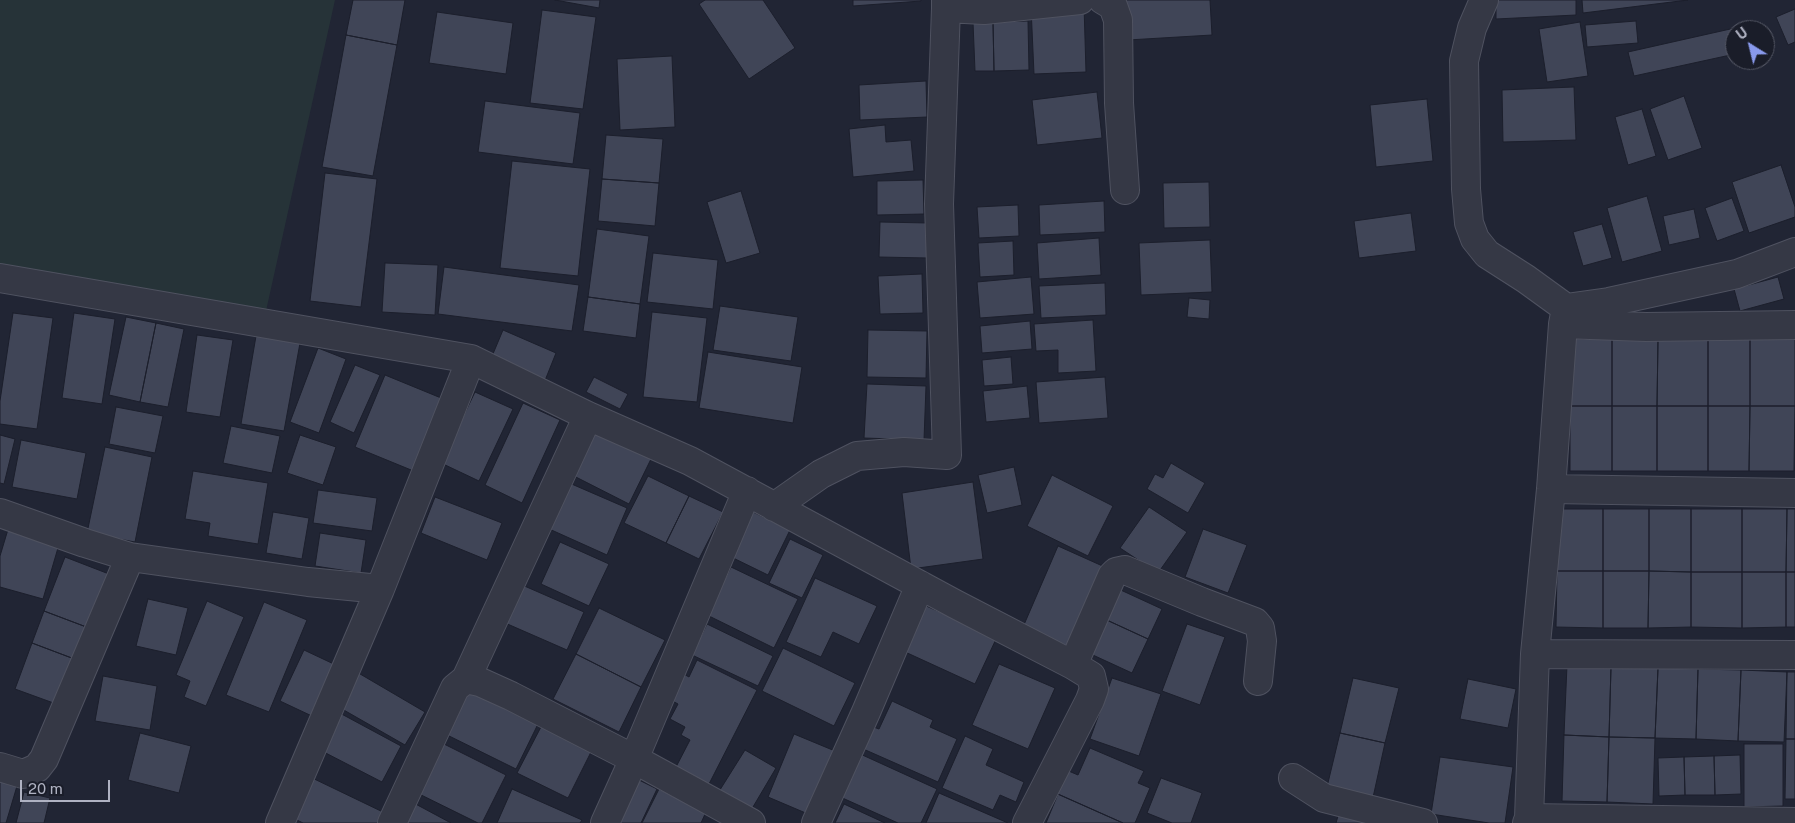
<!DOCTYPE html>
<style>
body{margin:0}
#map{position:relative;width:1795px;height:823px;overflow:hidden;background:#212534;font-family:"Public Sans",sans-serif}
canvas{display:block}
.north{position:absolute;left:1725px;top:20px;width:50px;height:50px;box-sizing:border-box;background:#1a1d29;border:1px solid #565966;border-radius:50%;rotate:324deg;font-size:14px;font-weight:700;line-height:20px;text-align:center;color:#afb2c2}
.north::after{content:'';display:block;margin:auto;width:18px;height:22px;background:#899aed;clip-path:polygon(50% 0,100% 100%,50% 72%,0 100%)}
.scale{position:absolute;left:20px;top:780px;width:90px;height:22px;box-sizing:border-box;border:2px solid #afb2c2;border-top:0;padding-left:6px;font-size:15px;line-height:18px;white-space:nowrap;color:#afb2c2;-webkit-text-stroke:4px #1a1d29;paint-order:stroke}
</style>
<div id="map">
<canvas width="1795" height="823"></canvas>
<div class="north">U</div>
<div class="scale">20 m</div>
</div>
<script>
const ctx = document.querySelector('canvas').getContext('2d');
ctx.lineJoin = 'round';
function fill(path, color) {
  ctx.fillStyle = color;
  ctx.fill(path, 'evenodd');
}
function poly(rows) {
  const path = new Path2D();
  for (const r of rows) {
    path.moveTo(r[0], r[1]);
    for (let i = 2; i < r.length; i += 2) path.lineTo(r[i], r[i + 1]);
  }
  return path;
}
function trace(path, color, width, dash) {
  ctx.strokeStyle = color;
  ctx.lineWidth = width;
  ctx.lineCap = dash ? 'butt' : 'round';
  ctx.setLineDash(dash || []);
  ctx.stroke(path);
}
fill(poly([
 [0,0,335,0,262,329,0,284]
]), '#263338');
const building = poly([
 [353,0,405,0,397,45,346,35,353,0],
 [555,0,600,0,599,8,555,0],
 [705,0,763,0,795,48,749,79,699,4,705,0],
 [853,0,921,0,921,1,853,6,853,0],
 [1126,0,1210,0,1212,35,1128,40,1126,0],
 [1496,0,1576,0,1576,15,1496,19,1496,0],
 [1582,0,1688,0,1583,13,1582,0],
 [1084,5,1086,72,1034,74,1031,7,1084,5],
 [1795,9,1795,42,1788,45,1776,17,1795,9],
 [542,10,596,17,583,109,530,103,542,10],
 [437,12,513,23,506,74,429,63,437,12],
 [1028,21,1029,70,994,71,993,22,1028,21],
 [1636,21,1638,43,1587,47,1585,25,1636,21],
 [973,22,993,22,994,71,975,71,973,22],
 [1580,22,1588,76,1547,82,1539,29,1580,22],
 [1757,23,1758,30,1735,30,1735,54,1634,76,1628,52,1757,23],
 [346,35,397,45,373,176,322,167,346,35],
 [672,56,675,127,620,130,617,59,672,56],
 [926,81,927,117,860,120,859,85,926,81],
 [1574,87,1576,140,1503,142,1502,90,1574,87],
 [1097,92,1102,138,1037,145,1032,100,1097,92],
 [1684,96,1702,148,1668,160,1650,109,1684,96],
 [1427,99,1433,161,1376,167,1370,105,1427,99],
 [485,101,580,113,573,164,478,152,485,101],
 [1642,109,1656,156,1628,165,1615,117,1642,109],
 [885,125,886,142,911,140,914,171,853,177,849,129,885,125],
 [606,135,663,139,659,183,602,179,606,135],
 [512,161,590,169,578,276,500,268,512,161],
 [1781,165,1795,207,1795,217,1749,233,1732,182,1781,165],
 [325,173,377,179,361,307,310,301,325,173],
 [602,179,659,183,655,226,598,221,602,179],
 [923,180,924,214,877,215,877,181,923,180],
 [1209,182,1210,227,1164,228,1163,183,1209,182],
 [741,191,760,253,726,263,707,202,741,191],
 [1647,196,1662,251,1622,262,1607,208,1647,196],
 [1732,198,1744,231,1717,241,1705,208,1732,198],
 [1104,201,1105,232,1040,235,1039,205,1104,201],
 [1018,205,1019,236,979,238,977,207,1018,205],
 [1694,209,1700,238,1669,245,1663,216,1694,209],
 [1411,213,1416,251,1359,258,1354,221,1411,213],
 [880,222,928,223,928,258,879,257,880,222],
 [1602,224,1612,258,1583,266,1573,232,1602,224],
 [597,229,649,236,640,304,588,297,597,229],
 [1099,238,1101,275,1039,279,1037,243,1099,238],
 [1210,240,1212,292,1141,295,1139,243,1210,240],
 [1013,241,1014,275,980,277,978,243,1013,241],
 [653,253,718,260,713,309,647,302,653,253],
 [385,263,438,265,435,315,382,312,385,263],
 [444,267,579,285,572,331,438,314,444,267],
 [922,274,923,313,880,314,878,276,922,274],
 [1031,277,1034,314,980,318,977,282,1031,277],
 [1778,277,1784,299,1740,311,1734,289,1778,277],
 [1105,283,1106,315,1041,318,1039,286,1105,283],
 [588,297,640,304,636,338,583,331,588,297],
 [1189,298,1210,300,1209,319,1187,317,1189,298],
 [720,306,798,317,791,361,713,350,720,306],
 [652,312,707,318,697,402,643,397,652,312],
 [13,313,53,318,37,429,0,424,0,401,13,313],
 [74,313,115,319,102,404,62,398,74,313],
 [126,317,156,323,140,402,109,395,126,317],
 [1093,320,1096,371,1058,373,1058,350,1036,351,1034,324,1093,320],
 [1030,321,1032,349,982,353,980,326,1030,321],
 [156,323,184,329,168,407,140,402,156,323],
 [503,330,556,353,544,383,490,361,503,330],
 [868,330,927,331,926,378,867,377,868,330],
 [197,335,233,340,220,417,186,412,197,335],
 [256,336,300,343,284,431,241,424,256,336],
 [1570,339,1612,339,1612,406,1570,406,1570,339],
 [1612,339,1658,339,1657,406,1612,406,1612,339],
 [1658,339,1708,339,1708,406,1657,406,1658,339],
 [1708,339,1750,339,1750,406,1708,406,1708,339],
 [1750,339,1795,339,1795,406,1750,406,1750,339],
 [318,348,346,359,319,433,290,422,318,348],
 [708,352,802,367,793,423,699,408,708,352],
 [1011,357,1013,384,984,386,982,360,1011,357],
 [355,365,380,375,354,433,330,422,355,365],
 [385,375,446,400,416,472,355,447,385,375],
 [594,377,628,394,620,409,586,392,594,377],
 [1105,377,1108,418,1039,423,1036,382,1105,377],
 [867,384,926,386,924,440,864,438,867,384],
 [1027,386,1030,418,986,422,983,391,1027,386],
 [475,392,513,409,479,481,441,463,475,392],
 [523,403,560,420,522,503,485,485,523,403],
 [1570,406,1612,406,1612,471,1570,471,1570,406],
 [1612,406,1657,406,1657,471,1612,471,1612,406],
 [1657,406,1708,406,1708,471,1657,471,1657,406],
 [1708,406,1750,406,1749,471,1708,471,1708,406],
 [1750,406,1795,406,1794,471,1749,471,1750,406],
 [116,407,163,416,155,453,109,444,116,407],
 [231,426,280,436,272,473,223,463,231,426],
 [590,429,651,459,629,504,568,473,590,429],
 [0,435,15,439,4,484,0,483,0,435],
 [300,435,336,447,323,485,287,473,300,435],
 [21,440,86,453,77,499,12,487,21,440],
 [105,447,152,457,135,542,87,533,105,447],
 [1171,463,1205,483,1188,513,1147,489,1155,474,1163,478,1171,463],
 [1014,467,1022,505,987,513,978,475,1014,467],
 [193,471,268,483,258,544,208,536,210,523,185,519,193,471],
 [1052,475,1113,506,1088,556,1027,526,1052,475],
 [648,476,689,496,666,543,624,523,648,476],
 [567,482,627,508,607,555,547,528,567,482],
 [973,482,983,559,911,569,902,493,973,482],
 [318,490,377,498,372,531,313,523,318,490],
 [689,496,723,512,699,559,666,543,689,496],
 [435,497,502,523,487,560,421,533,435,497],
 [1149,507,1187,532,1158,573,1120,548,1149,507],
 [1557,509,1603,509,1603,571,1557,571,1557,509],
 [1603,509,1649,509,1649,571,1603,571,1603,509],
 [1649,509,1691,509,1691,572,1649,571,1649,509],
 [1691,509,1742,509,1742,572,1691,572,1691,509],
 [1742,509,1787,509,1786,572,1742,572,1742,509],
 [1787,509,1795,509,1795,572,1786,572,1787,509],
 [749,510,790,530,768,575,727,555,749,510],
 [273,512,309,518,302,559,266,553,273,512],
 [9,526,60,541,43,599,0,587,0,556,9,526],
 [1203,529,1247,545,1228,593,1185,577,1203,529],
 [320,533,366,540,361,573,315,566,320,533],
 [790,539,823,555,802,598,769,583,790,539],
 [560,542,609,564,589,606,541,584,560,542],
 [1058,546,1107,568,1072,648,1023,627,1058,546],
 [65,557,109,574,89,628,44,611,65,557],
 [731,567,798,599,774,648,707,615,731,567],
 [1557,571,1603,571,1603,628,1556,627,1557,571],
 [1603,571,1649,571,1648,628,1603,628,1603,571],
 [1649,571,1691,572,1691,627,1648,628,1649,571],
 [1691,572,1742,572,1742,628,1691,627,1691,572],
 [1742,572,1786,572,1786,627,1742,628,1742,572],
 [1786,572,1795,572,1795,627,1786,627,1786,572],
 [815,578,877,606,859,644,833,632,821,657,786,642,815,578],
 [513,581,584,612,567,650,496,619,513,581],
 [1112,586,1162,609,1148,639,1098,616,1112,586],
 [148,599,188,608,176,655,136,646,148,599],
 [207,601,244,617,206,706,184,697,190,681,176,675,207,601],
 [264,602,307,620,269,712,226,695,264,602],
 [924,605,997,637,975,684,903,651,924,605],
 [599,608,665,640,641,687,576,654,599,608],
 [44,611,89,628,77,660,32,643,44,611],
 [1098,616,1148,639,1132,673,1082,650,1098,616],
 [707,624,773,656,758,686,692,655,707,624],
 [1187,624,1225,637,1200,705,1162,691,1187,624],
 [32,643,77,660,59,705,15,689,32,643],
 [783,648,855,683,834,726,762,691,783,648],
 [304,650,338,666,314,717,280,701,304,650],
 [576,654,641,687,619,732,553,699,576,654],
 [697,660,757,690,709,784,676,767,690,740,681,735,685,727,670,719,678,704,667,698,680,672,689,677,697,660],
 [999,664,1055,688,1028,749,972,725,999,664],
 [1567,665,1611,667,1609,737,1564,735,1567,665],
 [1611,667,1658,668,1655,738,1609,737,1611,667],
 [1658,668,1698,669,1696,739,1655,738,1658,668],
 [1698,669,1741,670,1738,741,1696,739,1698,669],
 [1741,670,1787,672,1784,742,1738,741,1741,670],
 [355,671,425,712,405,745,335,705,355,671],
 [1787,672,1795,672,1795,739,1786,739,1787,672],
 [103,676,157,686,150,730,95,721,103,676],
 [1112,678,1161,694,1139,756,1090,739,1112,678],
 [1353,678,1399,688,1385,743,1340,733,1353,678],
 [1468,679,1516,689,1508,728,1460,719,1468,679],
 [461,687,538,724,516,769,439,731,461,687],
 [892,701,933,720,930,727,957,739,938,782,861,748,871,726,879,729,892,701],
 [336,711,401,746,382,782,316,748,336,711],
 [542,725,592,750,568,798,517,773,542,725],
 [140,733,191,746,179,793,128,780,140,733],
 [1340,733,1385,743,1372,802,1326,791,1340,733],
 [794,734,835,751,808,814,768,797,794,734],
 [1564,735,1609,737,1607,802,1562,801,1564,735],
 [965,736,993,749,986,765,1024,782,1016,802,1000,795,993,810,942,788,965,736],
 [1609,737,1655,738,1653,804,1607,802,1609,737],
 [434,739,506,775,482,823,478,823,409,789,434,739],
 [1786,739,1795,739,1795,799,1785,799,1786,739],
 [1744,744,1783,744,1783,806,1744,807,1744,744],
 [1090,748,1144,771,1138,783,1150,788,1135,823,1123,823,1053,792,1064,769,1078,775,1090,748],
 [745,750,776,768,750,812,718,793,745,750],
 [858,753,937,789,921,823,898,823,838,796,858,753],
 [1740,755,1741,794,1715,795,1714,756,1740,755],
 [1714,756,1715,795,1685,795,1684,757,1714,756],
 [1440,757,1513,767,1505,823,1489,823,1431,814,1440,757],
 [1684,757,1685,795,1659,796,1658,758,1684,757],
 [306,775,385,813,380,823,303,823,287,815,306,775],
 [629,775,657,789,641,823,607,823,629,775],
 [1161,778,1202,793,1191,823,1172,823,1147,813,1161,778],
 [0,781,17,786,6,823,0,823,0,781],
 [512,789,582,820,580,823,497,823,512,789],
 [659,789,706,812,701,823,642,823,659,789],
 [24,792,50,798,44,823,16,823,24,792],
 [939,793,1008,823,926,823,939,793],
 [1058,794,1123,823,1046,823,1058,794],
 [410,801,451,823,399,823,410,801],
 [844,804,885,823,835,823,844,804],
 [1340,809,1372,823,1336,823,1340,809]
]);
fill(building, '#404557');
trace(building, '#1c1f2c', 1);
const minor = poly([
 [946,0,946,8,984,10,1080,0],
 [1103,0,1113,6,1118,20,1119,103,1125,190],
 [1484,0,1472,28,1464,61,1466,189,1469,223,1475,239,1487,254,1526,279,1566,308,1609,302,1737,274,1795,252],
 [0,278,471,359,588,416,690,461,955,604,1073,665,1091,676,1094,689,1090,700,1027,823],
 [1563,324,1646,327,1795,325],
 [1551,489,1795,493],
 [774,507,821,474,857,456,904,452,947,455,939,204,946,8],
 [0,513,85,543,130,557,308,582,380,589,471,359],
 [1535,654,1795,655],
 [1073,665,1112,576,1116,572,1125,570,1202,602,1255,622,1260,628,1262,641,1258,681],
 [466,679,588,416],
 [0,767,23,774,37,768,44,759,130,557],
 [1293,778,1324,798,1423,823],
 [1529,818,1795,822],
 [280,823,380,589],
 [392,823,455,688,466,679,480,682,511,696,634,759,751,823],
 [605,823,634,759,747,491],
 [816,823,866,712,920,585],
 [1527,823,1529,818,1535,654,1551,489,1563,324,1566,308]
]);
trace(minor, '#4f5260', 30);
trace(minor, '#353845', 28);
</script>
